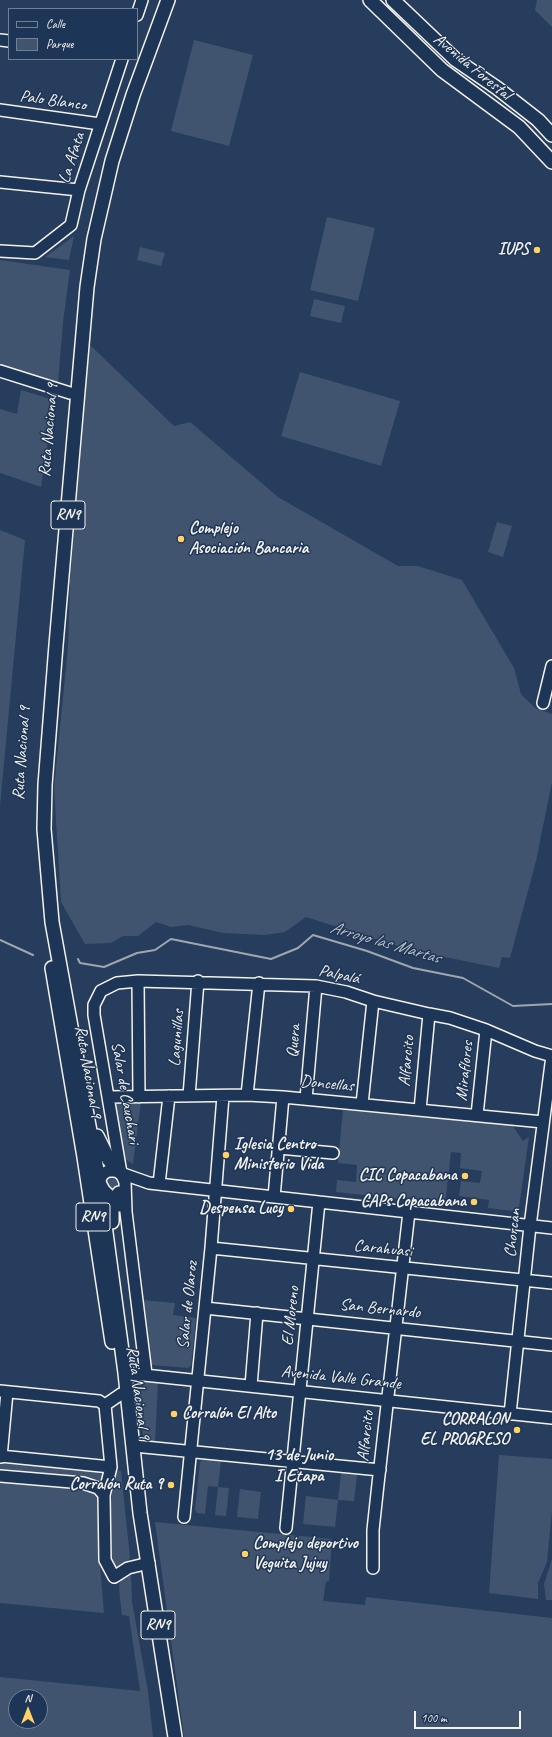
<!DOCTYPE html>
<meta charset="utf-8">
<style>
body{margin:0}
#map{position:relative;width:552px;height:1737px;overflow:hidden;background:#263d5d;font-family:Caveat,sans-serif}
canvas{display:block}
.legend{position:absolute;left:8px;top:8px;width:130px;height:52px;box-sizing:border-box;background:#1d3557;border:1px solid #738091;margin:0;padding:5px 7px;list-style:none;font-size:12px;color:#f4f1e8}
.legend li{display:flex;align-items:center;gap:8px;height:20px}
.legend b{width:20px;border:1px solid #738091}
.north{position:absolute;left:8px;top:1689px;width:40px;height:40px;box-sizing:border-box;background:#1d3557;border:1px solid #738091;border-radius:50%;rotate:0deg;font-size:11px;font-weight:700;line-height:16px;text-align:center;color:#f4f1e8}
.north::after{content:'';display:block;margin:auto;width:14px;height:18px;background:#ffd166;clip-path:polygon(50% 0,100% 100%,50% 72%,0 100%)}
.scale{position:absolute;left:414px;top:1711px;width:107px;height:18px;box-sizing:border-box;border:2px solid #f4f1e8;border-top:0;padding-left:5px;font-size:12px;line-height:14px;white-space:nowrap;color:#f4f1e8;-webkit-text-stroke:3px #1d3557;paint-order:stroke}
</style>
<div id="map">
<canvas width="552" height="1737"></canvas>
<ul class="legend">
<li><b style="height:5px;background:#1d3557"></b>Calle</li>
<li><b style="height:11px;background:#40546f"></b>Parque</li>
</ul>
<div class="north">N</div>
<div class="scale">100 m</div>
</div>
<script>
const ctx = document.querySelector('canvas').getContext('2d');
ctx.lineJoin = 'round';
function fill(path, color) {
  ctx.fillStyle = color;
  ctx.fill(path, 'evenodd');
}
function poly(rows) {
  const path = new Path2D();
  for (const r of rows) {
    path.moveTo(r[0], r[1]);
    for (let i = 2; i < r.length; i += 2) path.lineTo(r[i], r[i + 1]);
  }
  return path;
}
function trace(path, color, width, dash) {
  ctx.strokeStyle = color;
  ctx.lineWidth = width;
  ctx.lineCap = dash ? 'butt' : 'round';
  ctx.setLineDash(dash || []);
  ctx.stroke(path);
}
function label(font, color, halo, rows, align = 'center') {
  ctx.font = font + ' Caveat,sans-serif';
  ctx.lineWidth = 3;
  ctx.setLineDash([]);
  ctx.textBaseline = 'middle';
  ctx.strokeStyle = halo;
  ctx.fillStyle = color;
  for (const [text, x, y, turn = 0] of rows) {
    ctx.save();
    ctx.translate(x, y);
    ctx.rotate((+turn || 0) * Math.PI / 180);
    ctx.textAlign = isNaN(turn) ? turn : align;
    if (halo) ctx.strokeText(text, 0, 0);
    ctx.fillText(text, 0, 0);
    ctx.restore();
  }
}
fill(poly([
 [379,0,382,0,446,63,529,125,552,150,552,155,448,69],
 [537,0,552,0,552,27,535,10],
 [194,40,253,55,229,146,171,131],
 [327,217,375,228,358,301,310,290],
 [74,236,69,260,45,257],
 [140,247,165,253,161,266,137,260],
 [0,260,70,270,63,322,58,384,0,365],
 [314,299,345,306,341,323,310,316],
 [89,344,174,426,190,422,278,497,398,566,418,566,462,580,514,668,521,694,535,708,552,714,552,782,536,861,510,958,502,957,499,968,410,950,306,917,285,932,265,935,223,933,188,925,171,927,156,922,138,936,123,936,111,943,85,944,61,902,54,788,68,647,70,581],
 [300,372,400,401,381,466,281,436],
 [21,390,54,400,41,487,0,473,0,409,17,414],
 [497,522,512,526,503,557,488,552],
 [0,530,25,540,0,806],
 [124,1101,141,1102,133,1164,126,1160,121,1151,114,1109,118,1103],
 [343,1110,512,1125,523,1141,529,1137,519,1207,513,1211,488,1208,489,1200,459,1196,461,1181,480,1183,482,1171,460,1168,461,1153,451,1152,445,1204,336,1192,337,1180,356,1182,357,1165,338,1163],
 [107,1176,118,1176,120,1186,119,1188,111,1191,104,1180],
 [142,1300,175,1303,173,1315,196,1318,191,1366,188,1368,151,1365,148,1362],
 [146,1381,158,1383,155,1443,144,1443,137,1387,139,1384],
 [499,1455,552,1459,552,1511,547,1562,538,1583,538,1599,489,1593],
 [0,1459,105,1469,104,1483,0,1472],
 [203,1459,221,1461,218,1487,229,1488,226,1516,215,1515,218,1487,208,1486,205,1514,197,1513,195,1510,200,1462],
 [114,1471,121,1471,130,1557,127,1564,119,1567,115,1566,110,1559,108,1531],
 [341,1473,357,1475,354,1501,338,1500,335,1527,303,1524,306,1496,338,1500],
 [0,1482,93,1490,99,1498,98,1541,104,1613,0,1603],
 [240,1489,261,1492,258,1519,237,1517],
 [155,1522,332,1539,329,1581,326,1582,323,1601,365,1605,366,1597,552,1618,552,1737,184,1737],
 [552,1559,552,1600,546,1600,544,1584],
 [131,1572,132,1602,148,1691,153,1737,0,1737,0,1677,140,1691,129,1616,122,1615,120,1599,119,1586,122,1576],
 [16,1697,40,1697,40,1721,16,1721]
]), '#40546f');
trace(poly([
 [0,940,33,955],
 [78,959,80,963,104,967,137,953,155,950,171,939,271,959,298,948,313,935,367,951,413,968,463,978,513,1006,552,1004]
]), '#9fa7ae', 2);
const minor = poly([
 [137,15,142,0],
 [0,40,9,41],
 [0,110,100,124],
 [0,182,79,190],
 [0,251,35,253,71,225,79,190,122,59],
 [0,371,70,393],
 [543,703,552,666],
 [138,981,139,1097],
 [247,1095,259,983],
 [189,1096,198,981],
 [108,1097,247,1095,283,1097,543,1122],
 [306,1099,316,986],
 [362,1104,373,1001],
 [420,1110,429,1014],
 [477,1115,486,1030],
 [279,1148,333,1153],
 [159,1184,169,1096],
 [274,1197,283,1097],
 [120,1206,104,1190,99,1181,103,1174,108,1171,115,1171,149,1183,552,1228],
 [211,1248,552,1283],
 [205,1308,552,1345],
 [125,1373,552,1418],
 [146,1374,126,1212,125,1182,121,1173,94,1015,94,1005,101,991,117,983,138,981,316,986,346,992,373,1001,429,1014,450,1018,486,1030,535,1051,552,1056],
 [251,1386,257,1313],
 [0,1391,99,1401,105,1405],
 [121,1394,105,1405,111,1467,104,1495,105,1560,114,1577,128,1568,149,1563],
 [510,1414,530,1226,552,1056],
 [134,1446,380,1470],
 [0,1456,111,1467],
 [1,1457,7,1392],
 [0,1476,83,1483,98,1488,104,1495],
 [184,1517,211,1248,223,1096],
 [286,1528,319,1202],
 [373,1568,373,1530,378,1484,409,1212]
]);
const major = poly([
 [168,0,133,95,112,161,94,239,87,287,56,645,45,785,44,829,52,922,99,1181,125,1373,140,1513,175,1737],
 [370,0,442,70,519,127,552,162],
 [393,0,456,60,497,88,538,120,552,135],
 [52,968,84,1157,112,1342],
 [97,1136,109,1160,121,1173],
 [112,1222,112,1204,119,1193]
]);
trace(minor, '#f4f1e8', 14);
trace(major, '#f4f1e8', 16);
trace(minor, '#1d3557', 11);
trace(major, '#1d3557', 13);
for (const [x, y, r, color] of [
 [537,250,4,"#ffd166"],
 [181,539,4,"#ffd166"],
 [226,1155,4,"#ffd166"],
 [465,1176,4,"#ffd166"],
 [474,1202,4,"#ffd166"],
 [291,1209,4,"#ffd166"],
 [174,1414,4,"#ffd166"],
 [517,1430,4,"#ffd166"],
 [171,1485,4,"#ffd166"],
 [245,1554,4,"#ffd166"]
]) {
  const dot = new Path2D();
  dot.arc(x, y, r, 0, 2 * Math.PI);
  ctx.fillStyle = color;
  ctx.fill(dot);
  trace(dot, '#1d3557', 1.5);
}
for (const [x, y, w] of [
 [68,515,34],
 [93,1217,34],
 [158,1625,34]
]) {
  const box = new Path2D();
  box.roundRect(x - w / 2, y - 14, w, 28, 3);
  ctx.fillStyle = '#1d3557';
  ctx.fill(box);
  trace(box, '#f4f1e8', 1);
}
label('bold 16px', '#f4f1e8', null, [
 ["RN9",68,515],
 ["RN9",93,1217],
 ["RN9",158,1625]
]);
label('17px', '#f4f1e8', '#1d3557', [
 ["Avenida Forestal",472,67,39],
 ["Palo Blanco",53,101,8],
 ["La Afata",72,158,-72],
 ["Ruta Nacional 9",49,430,-85],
 ["Ruta Nacional 9",22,753,-86],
 ["Palpalá",339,975,12],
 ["Lagunillas",177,1038,-86],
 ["Quera",294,1041,-85],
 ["Alfarcito",407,1061,-85],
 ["Miraflores",465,1071,-84],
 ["Ruta Nacional 9",88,1072,80],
 ["Doncellas",327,1084,5],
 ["Salar de Cauchari",125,1093,80],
 ["Chorcan",513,1233,-84],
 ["Carahuasi",383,1249,6],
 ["Salar de Olaroz",188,1305,-84],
 ["San Bernardo",380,1309,6],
 ["El Moreno",291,1316,-84],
 ["Avenida Valle Grande",341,1378,6],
 ["Ruta Nacional 9",138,1393,82],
 ["Alfarcito",366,1436,-84]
]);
label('bold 17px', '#f4f1e8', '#1d3557', [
 ["IUPS",529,250],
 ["Complejo",189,529,"left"],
 ["Asociación Bancaria",189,549,"left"],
 ["Iglesia Centro",234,1145,"left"],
 ["Ministerio Vida",234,1165,"left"],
 ["CIC Copacabana",457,1176],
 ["CAPs Copacabana",466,1202],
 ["Despensa Lucy",283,1209],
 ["Corralón El Alto",182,1414,"left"],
 ["CORRALON",509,1420],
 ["EL PROGRESO",509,1440],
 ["Corralón Ruta 9",163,1485],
 ["Complejo deportivo",253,1544,"left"],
 ["Veguita Jujuy",253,1564,"left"]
], 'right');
label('italic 18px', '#bcbfc2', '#1d3557', [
 ["Arroyo las Martas",385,943,16]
]);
label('bold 18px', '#f4f1e8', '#1d3557', [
 ["13 de Junio",299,1455],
 ["I Etapa",299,1476]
]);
</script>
